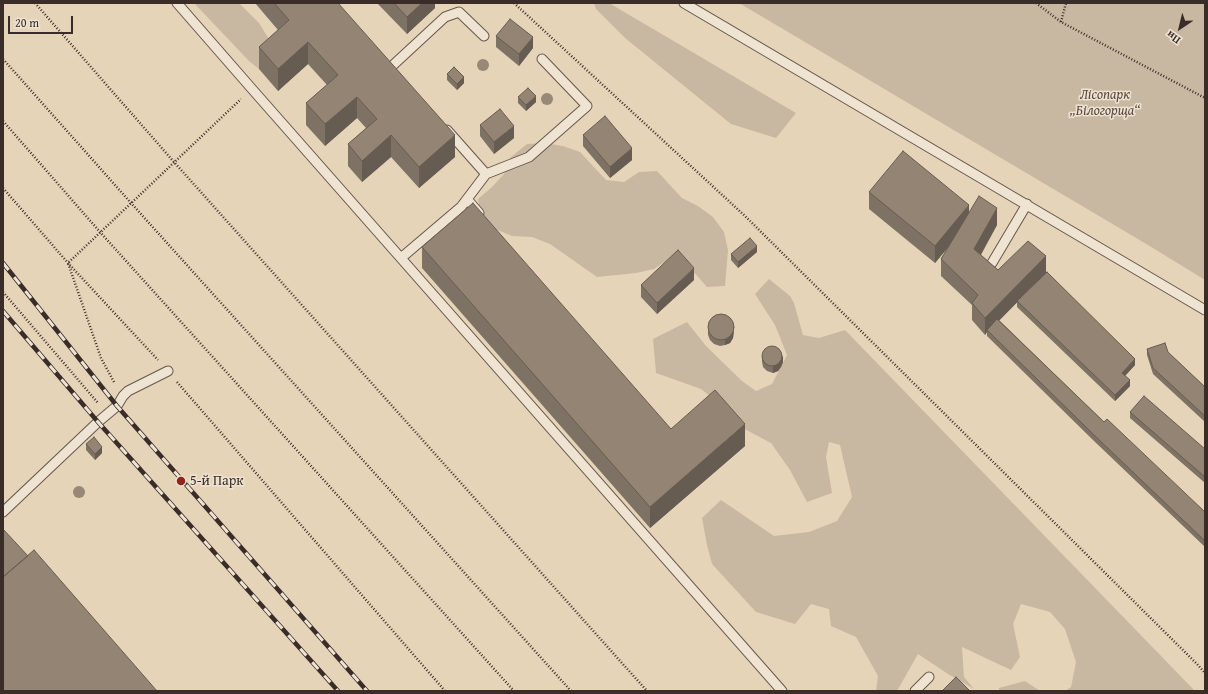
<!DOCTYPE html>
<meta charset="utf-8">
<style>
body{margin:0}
#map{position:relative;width:1208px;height:694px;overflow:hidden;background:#e6d4b9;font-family:"Gentium Book Plus",serif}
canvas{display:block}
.frame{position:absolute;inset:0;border:4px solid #3a2d29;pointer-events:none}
.north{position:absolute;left:1160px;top:8px;width:40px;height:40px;-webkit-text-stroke:3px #efe3d2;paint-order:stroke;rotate:215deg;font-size:11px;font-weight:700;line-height:16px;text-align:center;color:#3a2d29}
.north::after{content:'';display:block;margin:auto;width:14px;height:18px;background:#3a2d29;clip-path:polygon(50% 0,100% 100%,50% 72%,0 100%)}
.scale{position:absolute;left:8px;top:16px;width:65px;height:18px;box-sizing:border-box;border:2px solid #3a2d29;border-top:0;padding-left:5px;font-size:12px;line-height:14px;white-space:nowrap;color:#3a2d29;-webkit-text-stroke:3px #efe3d2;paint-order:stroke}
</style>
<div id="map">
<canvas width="1208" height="694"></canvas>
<div class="frame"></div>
<div class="north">Пн</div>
<div class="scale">20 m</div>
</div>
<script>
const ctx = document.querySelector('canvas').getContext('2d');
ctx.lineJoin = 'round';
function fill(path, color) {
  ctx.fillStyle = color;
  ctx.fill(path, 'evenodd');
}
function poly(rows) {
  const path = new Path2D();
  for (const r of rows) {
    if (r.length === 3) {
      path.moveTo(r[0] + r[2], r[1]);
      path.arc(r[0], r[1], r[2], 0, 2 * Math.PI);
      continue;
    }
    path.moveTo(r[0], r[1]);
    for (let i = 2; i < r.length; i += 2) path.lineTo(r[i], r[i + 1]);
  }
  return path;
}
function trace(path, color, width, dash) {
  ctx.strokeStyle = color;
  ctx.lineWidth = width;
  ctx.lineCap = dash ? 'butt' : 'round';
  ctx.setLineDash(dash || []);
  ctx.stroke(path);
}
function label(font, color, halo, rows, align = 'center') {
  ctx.font = font + ' "Gentium Book Plus",serif';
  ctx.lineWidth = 3;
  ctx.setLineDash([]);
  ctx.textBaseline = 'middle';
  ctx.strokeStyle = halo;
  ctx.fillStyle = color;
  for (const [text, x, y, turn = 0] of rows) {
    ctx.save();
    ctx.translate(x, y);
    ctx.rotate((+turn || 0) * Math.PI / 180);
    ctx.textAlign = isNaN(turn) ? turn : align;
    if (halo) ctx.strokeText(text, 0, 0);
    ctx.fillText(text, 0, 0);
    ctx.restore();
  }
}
fill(poly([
 [194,3,239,3,259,23,272,44,262,57,259,69,249,61],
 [594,3,609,3,796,113,776,138,731,124,625,38,596,9],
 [739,3,1205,3,1205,280,1148,245],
 [545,143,563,146,580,152,606,180,624,182,639,172,657,171,682,198,698,206,713,217,724,232,728,250,725,286,707,287,682,259,669,259,654,269,636,273,597,277,550,244,532,237,512,236,495,229,481,217,478,199,492,187,504,174,511,157,527,144],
 [769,279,790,296,794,303,803,335,819,338,845,330,1195,691,1065,691,1071,687,1076,662,1065,629,1050,612,1021,604,1013,624,1020,657,1011,670,962,647,964,677,974,689,948,674,918,654,897,691,876,691,878,676,856,637,831,626,829,609,811,604,795,624,756,612,712,564,707,545,702,518,721,500,774,536,809,532,837,521,852,497,840,445,829,442,826,457,832,493,807,502,790,470,771,443,737,425,720,404,701,389,656,373,653,339,687,322,706,346,742,381,756,391,772,384,787,355,775,325,755,294],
 [1025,681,1040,691,999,691,999,688]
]), '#c9b8a1');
const service = poly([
 [177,3,252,89,782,691],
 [684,3,1205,310],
 [391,67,445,17,459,12,484,36],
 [486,174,529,157,587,106,542,59],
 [467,199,479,213],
 [401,258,461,207,486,174,447,130],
 [992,263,1027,204],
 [3,512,98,422,117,406,123,396,128,391,168,371],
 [915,691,929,677]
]);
trace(service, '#65574d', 11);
trace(poly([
 [35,3,174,162,647,691],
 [514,3,745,216,1197,664,1205,673],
 [1036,3,1061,22,1205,98],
 [1061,22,1066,3],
 [3,59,131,203,571,691],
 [3,121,100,232,514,691],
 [3,188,68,263,158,360],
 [3,292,98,403],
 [114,382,101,358,68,263,241,99],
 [177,382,445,691]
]), '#3a2d29', 2.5, [1, 2]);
trace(service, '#efe3d2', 9);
const rail = poly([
 [3,263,117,406,367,691],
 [3,311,98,422,338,691]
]);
trace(rail, '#3a2d29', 4.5);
trace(rail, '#efe3d2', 3, [9]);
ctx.fillStyle = '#978877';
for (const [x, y] of [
 [483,65],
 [547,99],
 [79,492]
]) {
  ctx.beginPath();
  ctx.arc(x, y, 6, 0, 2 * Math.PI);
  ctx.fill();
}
fill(poly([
 [255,3,338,3,455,157,419,188,391,157,362,182,348,166,348,144,366,128,357,118,325,146,306,125,306,103,327,85,308,64,278,91,259,69,259,47,278,30],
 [377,3,435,3,435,8,407,34],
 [496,36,533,48,519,66,496,47],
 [447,74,464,83,457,90,447,80],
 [518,97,536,102,526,111,518,103],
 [480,125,514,138,494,154,480,136],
 [583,135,632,160,610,178,583,146],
 [869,192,969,213,997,225,981,255,998,270,1046,273,1135,365,1125,376,1130,386,1115,401,1017,307,1017,302,999,320,1104,422,1205,512,1205,547,1093,440,987,336,987,332,985,335,972,320,972,305,941,276,941,259,950,245,935,263,869,209],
 [422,247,671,429,745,446,650,528,422,268],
 [757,252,738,268,731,260,731,254],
 [694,280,657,314,641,297,641,285],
 [708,329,734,332,733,338,730,343,725,345,720,346,714,344,710,340,708,335],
 [1147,349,1168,352,1205,387,1205,422,1153,374,1147,355],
 [762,356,783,362,781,367,778,371,773,373,767,371,763,367,762,362],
 [1130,412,1205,449,1205,483,1130,418],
 [86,444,102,453,95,460,86,450]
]), '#7e7264');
fill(poly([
 [422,3,435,3,435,8,407,34,407,17],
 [533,37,533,48,519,66,519,54],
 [308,42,308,64,278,91,278,69],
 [464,77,464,83,457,90,457,84],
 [536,96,536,102,526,111,526,105],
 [357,97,357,118,325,146,325,124],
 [514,126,514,138,494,154,494,142],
 [391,135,391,157,362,182,362,161],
 [455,135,455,157,419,188,419,167],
 [632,148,632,160,610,178,610,167],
 [969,205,969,222,935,263,935,246],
 [997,208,997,225,974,266,974,249],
 [757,246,757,252,738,268,738,262],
 [1046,256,1046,273,989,331,987,330,987,332,985,335,985,318],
 [694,268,694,280,657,314,657,303],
 [734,326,733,338,730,343,725,345,725,339],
 [783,356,783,362,781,367,778,371,773,373,773,367],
 [1135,359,1135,365,1122,379,1122,373],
 [1130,380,1130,386,1115,401,1115,395],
 [745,424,745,446,650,528,650,507],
 [102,447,102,453,95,460,95,454]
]), '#675c51');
const building = poly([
 [274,3,338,3,455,135,419,167,391,135,362,161,348,144,377,119,357,97,325,124,306,103,338,75,308,42,278,69,259,47,289,20,274,3],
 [394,3,422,3,407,17,394,3],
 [510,19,533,37,519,54,496,36,510,19],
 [454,67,464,77,457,84,447,74,454,67],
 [528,88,536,96,526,105,518,97,528,88],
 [500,109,514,126,494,142,480,125,500,109],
 [605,116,632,148,610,167,583,135,605,116],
 [903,151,969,205,935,246,869,192,903,151],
 [979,196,997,208,974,249,998,270,1028,241,1046,256,985,318,972,303,978,295,941,259,979,196],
 [473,203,671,429,715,390,745,424,650,507,422,247,473,203],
 [750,238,757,246,738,262,731,254,750,238],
 [678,250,694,268,657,303,641,285,678,250],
 [1047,272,1135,359,1122,373,1130,380,1115,395,1017,301,1047,272],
 [721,327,13],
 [997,319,1104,422,1107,419,1205,512,1205,541,1093,434,987,330,997,319],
 [1165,343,1168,352,1205,387,1205,416,1153,368,1147,349,1165,343],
 [772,356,10],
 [1144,396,1205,449,1205,477,1130,412,1144,396],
 [94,437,102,447,95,454,86,444,94,437],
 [3,529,28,556,3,577,3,529],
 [34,550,157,691,3,691,3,577,34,550],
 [956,677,970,691,942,691,956,677]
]);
fill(building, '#938474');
trace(building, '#675c51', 1);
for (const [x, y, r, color] of [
 [181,481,5,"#8f2418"]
]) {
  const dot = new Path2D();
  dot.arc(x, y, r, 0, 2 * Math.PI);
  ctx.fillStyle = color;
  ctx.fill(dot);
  trace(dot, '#efe3d2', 1.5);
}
label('italic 14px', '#574941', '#efe3d2', [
 ["Лісопарк",1105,95],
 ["„Білогорща“",1105,111]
]);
label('14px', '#3a2d29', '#efe3d2', [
 ["5-й Парк",190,481]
], 'left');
</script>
